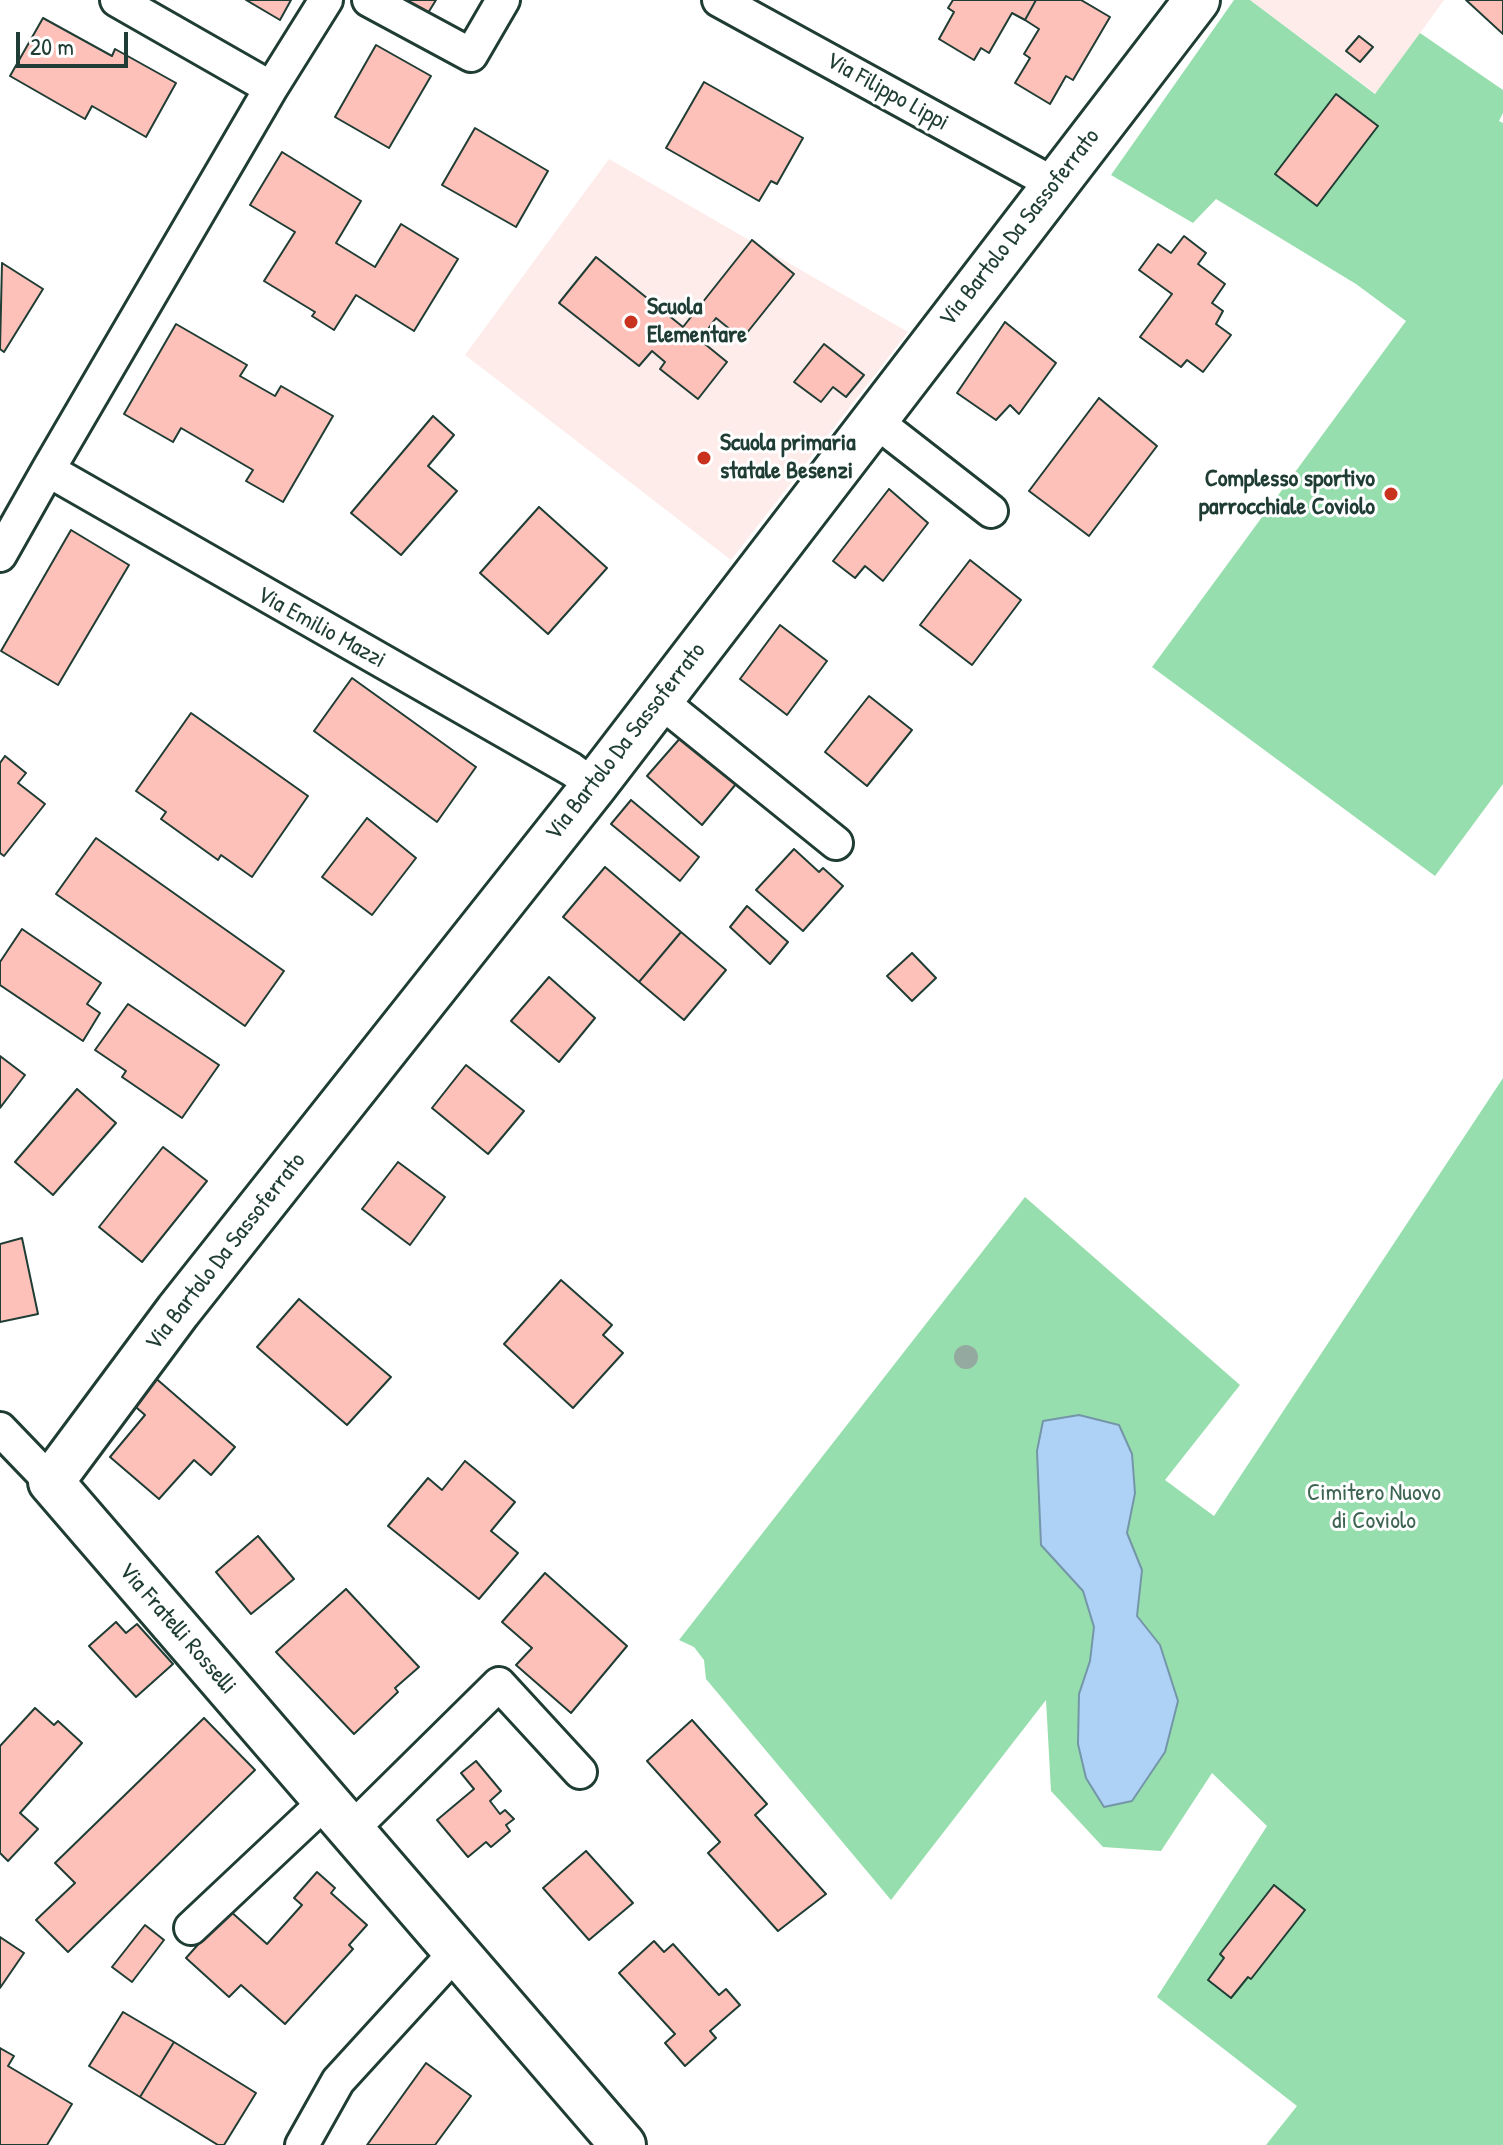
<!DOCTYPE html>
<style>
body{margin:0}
#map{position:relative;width:1503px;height:2145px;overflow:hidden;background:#fff;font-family:"Patrick Hand",sans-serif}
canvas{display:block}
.scale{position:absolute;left:16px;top:32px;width:112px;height:36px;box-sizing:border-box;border:4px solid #1f3d34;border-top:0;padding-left:10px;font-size:24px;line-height:28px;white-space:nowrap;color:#1f3d34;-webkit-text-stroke:6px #fff;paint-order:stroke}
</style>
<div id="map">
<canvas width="1503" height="2145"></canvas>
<div class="scale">20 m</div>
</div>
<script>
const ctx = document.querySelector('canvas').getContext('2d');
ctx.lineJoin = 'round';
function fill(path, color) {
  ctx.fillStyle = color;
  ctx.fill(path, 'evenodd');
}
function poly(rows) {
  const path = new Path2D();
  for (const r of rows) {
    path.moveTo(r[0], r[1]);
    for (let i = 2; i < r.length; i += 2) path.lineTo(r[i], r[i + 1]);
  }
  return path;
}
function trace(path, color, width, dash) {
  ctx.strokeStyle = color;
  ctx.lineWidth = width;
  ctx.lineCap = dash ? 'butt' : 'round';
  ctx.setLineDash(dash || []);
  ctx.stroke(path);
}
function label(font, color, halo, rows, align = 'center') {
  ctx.font = font + ' "Patrick Hand",sans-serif';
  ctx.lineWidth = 6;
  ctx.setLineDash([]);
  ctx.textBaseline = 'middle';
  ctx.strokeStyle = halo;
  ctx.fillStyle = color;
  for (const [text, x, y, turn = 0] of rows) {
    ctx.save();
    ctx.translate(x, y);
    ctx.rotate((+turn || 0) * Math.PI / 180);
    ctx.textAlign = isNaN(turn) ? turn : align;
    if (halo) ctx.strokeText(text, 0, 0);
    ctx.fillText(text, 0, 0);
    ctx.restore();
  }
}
fill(poly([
 [1250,0,1444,0,1376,94],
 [609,159,908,332,731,560,465,355]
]), '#feecea');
fill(poly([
 [1234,0,1250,0,1375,94,1420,33,1503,90,1503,113,1499,121,1503,123,1503,784,1435,876,1152,667,1406,321,1356,284,1216,199,1193,223,1111,175],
 [1503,1078,1503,2145,1266,2145,1297,2106,1157,1997,1267,1826,1212,1773,1161,1851,1103,1847,1051,1791,1046,1700,891,1900,706,1679,704,1660,694,1647,679,1640,1025,1197,1240,1385,1165,1480,1214,1516]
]), '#96dead');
const water = poly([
 [1079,1415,1119,1425,1132,1454,1135,1493,1127,1533,1142,1570,1137,1616,1160,1645,1178,1701,1165,1752,1132,1801,1104,1807,1086,1778,1078,1744,1079,1694,1090,1661,1094,1627,1083,1591,1041,1545,1037,1451,1043,1421,1079,1415]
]);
fill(water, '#add2f6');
trace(water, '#7496a8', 2);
const building = poly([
 [246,0,291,0,280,20,246,0],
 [405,0,436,0,428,13,405,0],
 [953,0,1036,0,1025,20,1012,13,989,53,981,48,974,60,939,39,954,12,948,8,953,0],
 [1036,0,1081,0,1110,17,1073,80,1066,76,1050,104,1015,83,1030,58,1024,54,1039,29,1025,20,1036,0],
 [1466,0,1503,0,1503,34,1466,0],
 [43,18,112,56,115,49,176,83,146,137,92,106,85,119,10,76,43,18],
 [1359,36,1373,47,1360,62,1346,51,1359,36],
 [376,45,431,76,389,148,335,117,376,45],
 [704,82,803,138,777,184,771,181,759,201,666,148,704,82],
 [1336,94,1378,126,1317,206,1275,174,1336,94],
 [475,128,548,171,516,227,442,185,475,128],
 [282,152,361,201,336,243,375,267,401,224,458,259,414,331,356,295,334,330,312,316,315,312,264,281,295,232,250,205,282,152],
 [1184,236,1206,253,1198,264,1225,284,1212,303,1223,311,1216,324,1231,335,1203,372,1187,360,1181,367,1140,337,1172,294,1139,270,1158,244,1171,253,1184,236],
 [752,240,794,274,742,339,716,318,700,340,727,362,698,399,660,369,665,362,652,351,639,366,559,303,596,257,683,327,752,240],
 [2,263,43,289,4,352,0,349,2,263],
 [1005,322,1056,363,1019,414,1010,405,996,420,957,393,1005,322],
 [176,324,247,365,240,376,275,396,281,386,333,416,283,502,246,481,253,470,181,428,173,442,124,414,176,324],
 [824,344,864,375,846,397,833,387,821,402,794,382,824,344],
 [1099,398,1157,446,1089,536,1029,491,1099,398],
 [433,416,454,435,428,466,457,491,401,555,351,513,433,416],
 [889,489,928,523,883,581,865,566,855,578,833,561,889,489],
 [539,507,607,568,548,634,480,573,539,507],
 [71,530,129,565,58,685,1,651,71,530],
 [970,560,1021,600,972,665,920,625,970,560],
 [780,625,827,661,787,715,740,679,780,625],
 [352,678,476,767,437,822,314,731,352,678],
 [869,696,912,730,867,786,825,752,869,696],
 [191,713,308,796,252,877,221,855,218,860,161,819,166,812,136,791,191,713],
 [682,736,736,784,702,825,647,776,682,736],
 [5,756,26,773,18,783,45,804,4,856,0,853,0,763,5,756],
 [631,800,699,857,680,881,611,824,631,800],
 [367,818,416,858,372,915,322,877,367,818],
 [96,838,284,971,245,1026,56,894,96,838],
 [794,849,819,872,823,868,843,886,803,931,756,890,794,849],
 [605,867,681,932,639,982,563,917,605,867],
 [747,906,788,942,770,964,730,927,747,906],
 [22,929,101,983,87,1004,100,1013,83,1041,0,985,0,962,22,929],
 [681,932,726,970,684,1020,639,982,681,932],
 [912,953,936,978,912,1001,887,976,912,953],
 [549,977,595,1018,559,1062,511,1021,549,977],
 [128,1004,219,1065,182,1118,122,1077,126,1071,95,1050,128,1004],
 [0,1056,25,1075,0,1108,0,1056],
 [466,1065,524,1111,488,1154,432,1108,466,1065],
 [77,1089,116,1123,53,1195,15,1162,77,1089],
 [163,1147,207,1181,142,1262,99,1227,163,1147],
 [398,1162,445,1197,410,1245,362,1209,398,1162],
 [22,1238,38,1314,0,1322,0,1244,22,1238],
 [561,1280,612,1325,603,1335,623,1353,573,1408,504,1344,561,1280],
 [299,1299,391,1377,347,1425,257,1347,299,1299],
 [152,1375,235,1447,211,1475,194,1460,159,1499,110,1457,145,1415,130,1402,152,1375],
 [465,1461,515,1502,491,1531,518,1553,479,1599,388,1526,428,1478,442,1490,465,1461],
 [258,1536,294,1579,251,1614,216,1572,258,1536],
 [545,1573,627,1646,571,1713,516,1665,532,1648,502,1622,545,1573],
 [346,1589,419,1667,395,1688,398,1692,354,1734,276,1652,346,1589],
 [116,1622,126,1633,137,1624,173,1664,136,1697,89,1646,116,1622],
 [35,1708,54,1725,58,1721,82,1743,20,1813,38,1829,8,1861,0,1853,0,1746,35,1708],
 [204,1718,255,1770,68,1952,36,1920,75,1883,55,1863,204,1718],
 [692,1720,767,1804,755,1815,826,1894,778,1931,708,1853,720,1842,647,1761,692,1720],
 [476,1761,501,1791,490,1801,500,1814,505,1810,514,1819,506,1825,510,1831,491,1847,486,1842,468,1857,437,1820,474,1789,461,1773,476,1761],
 [586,1851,633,1903,589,1940,543,1888,586,1851],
 [317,1872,335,1888,331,1893,367,1925,349,1945,353,1949,285,2024,241,1985,229,1997,186,1958,229,1910,267,1944,302,1905,294,1898,317,1872],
 [1274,1885,1305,1910,1251,1979,1248,1977,1231,1998,1208,1980,1224,1958,1220,1954,1274,1885],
 [145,1925,164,1940,132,1982,112,1967,145,1925],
 [0,1937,24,1953,0,1988,0,1937],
 [654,1941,664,1952,673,1944,719,1995,726,1989,740,2005,710,2031,716,2038,685,2066,665,2043,675,2034,619,1973,654,1941],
 [123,2012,174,2042,140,2097,89,2066,123,2012],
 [174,2042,256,2093,224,2145,218,2145,140,2097,174,2042],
 [0,2048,14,2056,8,2066,72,2104,47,2145,0,2145,0,2048],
 [426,2063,471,2096,435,2145,367,2145,426,2063]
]);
fill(building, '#fdc1ba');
trace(building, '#1f3d34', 2);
const street = poly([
 [117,0,271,88,48,470,571,769,594,786],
 [369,0,471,55,503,0],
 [719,0,1054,184],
 [271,88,326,0],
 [873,419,991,511],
 [0,555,48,470],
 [659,700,836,843],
 [0,1429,51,1482],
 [350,1831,499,1684,580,1772],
 [191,1928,325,1802],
 [302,2145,338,2081,455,1953]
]);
const secondary = poly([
 [623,2145,51,1482,178,1311,594,786,1197,0]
]);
trace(street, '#1f3d34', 38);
trace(secondary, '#1f3d34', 50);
trace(street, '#fff', 32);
trace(secondary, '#fff', 44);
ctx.fillStyle = '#94aaa0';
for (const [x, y] of [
 [966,1357]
]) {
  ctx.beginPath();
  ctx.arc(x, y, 12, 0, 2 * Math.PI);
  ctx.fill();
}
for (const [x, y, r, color] of [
 [631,322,8,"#c8321e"],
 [704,458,8,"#c8321e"],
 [1391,494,8,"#c8321e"]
]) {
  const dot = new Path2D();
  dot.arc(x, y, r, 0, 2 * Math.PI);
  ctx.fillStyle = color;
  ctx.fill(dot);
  trace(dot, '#fff', 3);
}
label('24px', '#1f3d34', '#fff', [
 ["Via Filippo Lippi",887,92,29],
 ["Via Bartolo Da Sassoferrato",1020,228,-52],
 ["Via Emilio Mazzi",321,628,29],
 ["Via Bartolo Da Sassoferrato",626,742,-52],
 ["Via Bartolo Da Sassoferrato",226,1252,-52],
 ["Via Fratelli Rosselli",177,1629,49]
]);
label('bold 24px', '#1f3d34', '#fff', [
 ["Scuola",647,308],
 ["Elementare",647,336],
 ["Scuola primaria",720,444],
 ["statale Besenzi",720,472],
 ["Complesso sportivo",1375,480,"right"],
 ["parrocchiale Coviolo",1375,508,"right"]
], 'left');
label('24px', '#3d6552', '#fff', [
 ["Cimitero Nuovo",1374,1494],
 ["di Coviolo",1374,1522]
]);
</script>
